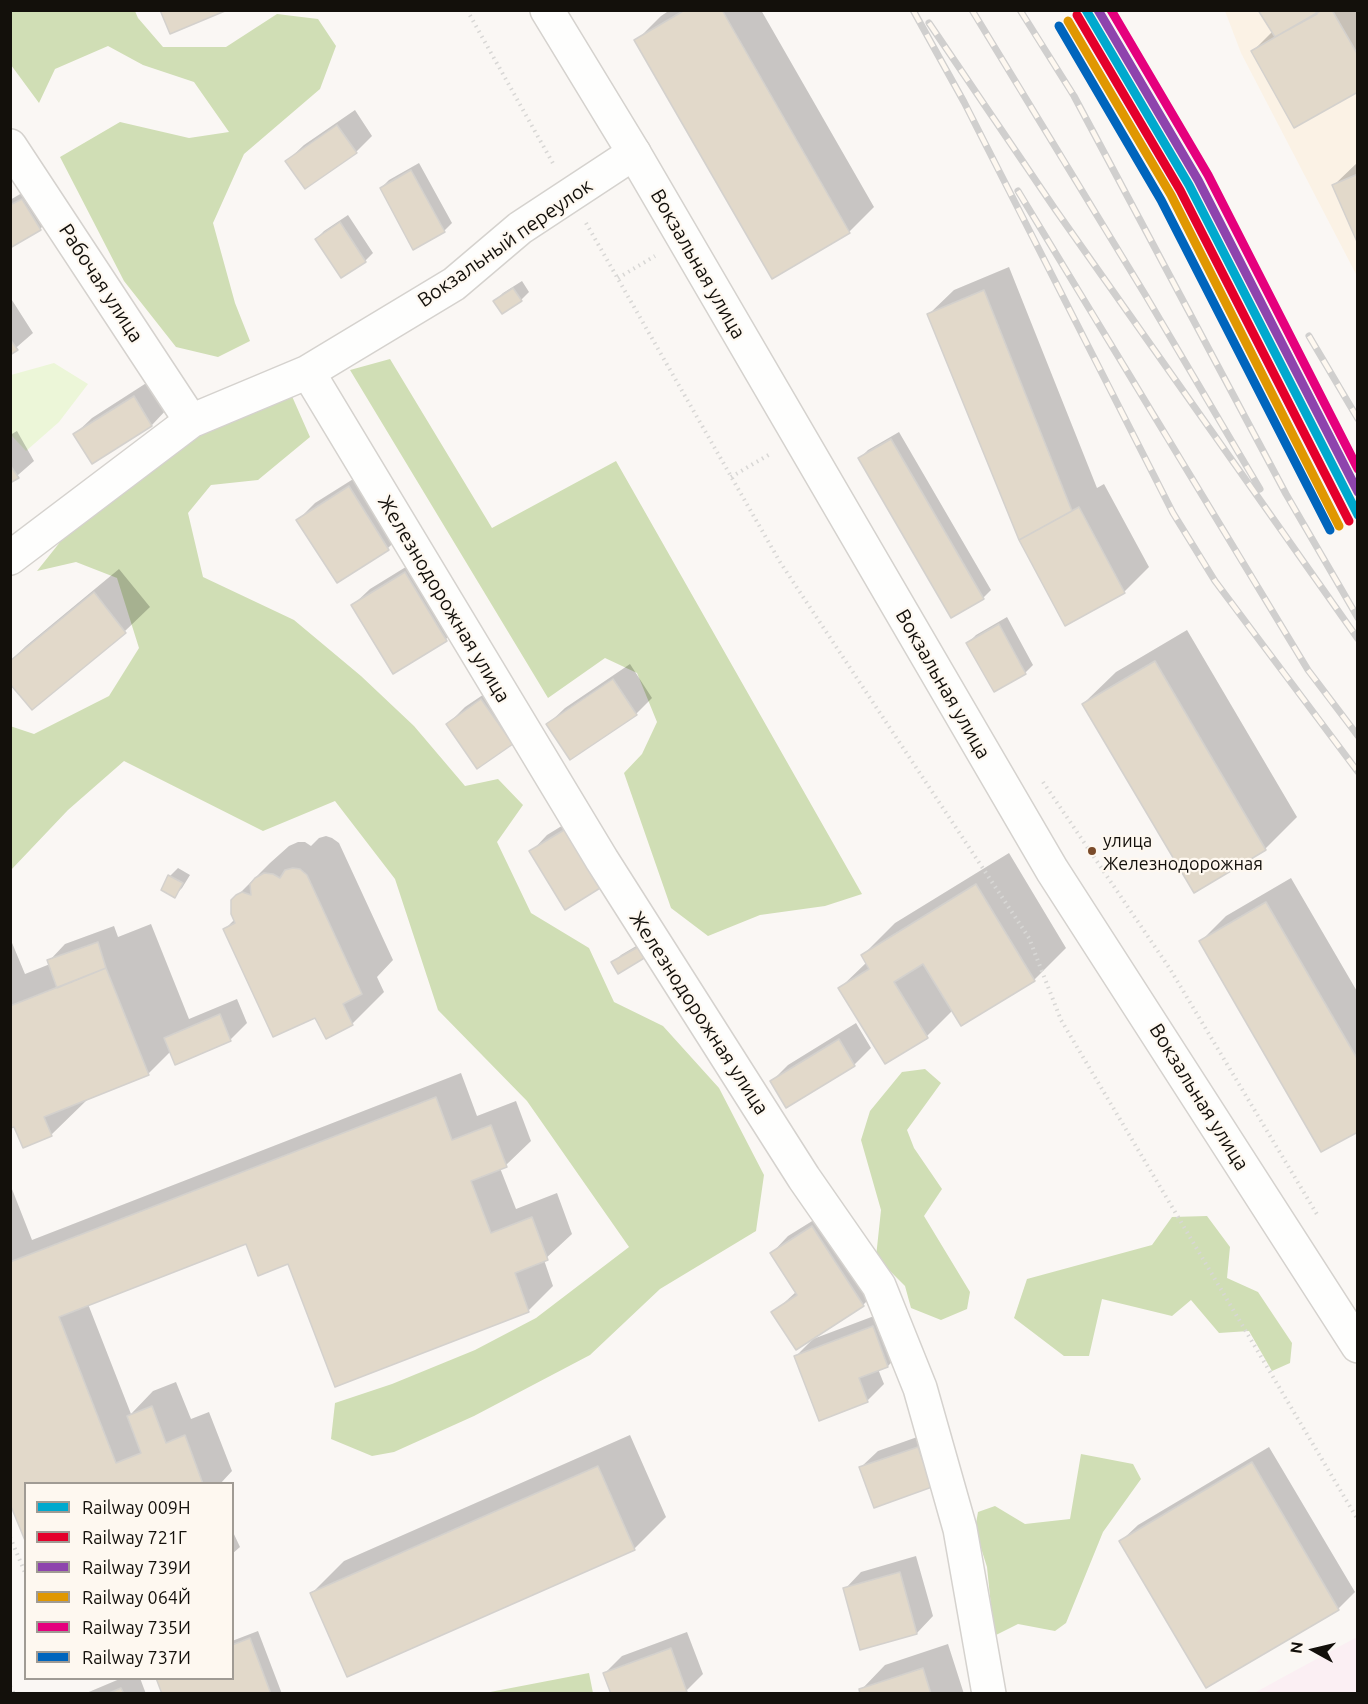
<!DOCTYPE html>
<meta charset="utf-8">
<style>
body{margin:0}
#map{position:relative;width:1368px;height:1704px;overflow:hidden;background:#faf7f4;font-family:Ubuntu,sans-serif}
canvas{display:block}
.frame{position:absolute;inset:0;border:12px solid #13100b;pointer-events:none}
.legend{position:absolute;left:24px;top:1482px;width:210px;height:198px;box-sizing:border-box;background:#fef8f0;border:2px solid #a09b94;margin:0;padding:8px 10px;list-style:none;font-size:18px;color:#13100b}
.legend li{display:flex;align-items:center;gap:12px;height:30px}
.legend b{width:30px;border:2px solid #a09b94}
.north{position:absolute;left:1284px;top:1620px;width:60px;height:60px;-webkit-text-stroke:4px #fef8f0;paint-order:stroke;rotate:278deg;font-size:16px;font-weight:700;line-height:24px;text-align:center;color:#13100b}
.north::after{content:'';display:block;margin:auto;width:21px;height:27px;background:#13100b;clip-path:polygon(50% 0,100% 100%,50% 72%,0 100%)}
</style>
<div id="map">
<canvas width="1368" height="1704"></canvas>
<div class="frame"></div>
<ul class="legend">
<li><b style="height:8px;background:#00a9ce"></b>Railway 009Н</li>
<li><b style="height:8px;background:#e4002b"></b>Railway 721Г</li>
<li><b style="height:8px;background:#8e44ad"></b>Railway 739И</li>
<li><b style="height:8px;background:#e09701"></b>Railway 064Й</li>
<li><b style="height:8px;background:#e5007d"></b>Railway 735И</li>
<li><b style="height:8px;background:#0065bd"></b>Railway 737И</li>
</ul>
<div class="north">N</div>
</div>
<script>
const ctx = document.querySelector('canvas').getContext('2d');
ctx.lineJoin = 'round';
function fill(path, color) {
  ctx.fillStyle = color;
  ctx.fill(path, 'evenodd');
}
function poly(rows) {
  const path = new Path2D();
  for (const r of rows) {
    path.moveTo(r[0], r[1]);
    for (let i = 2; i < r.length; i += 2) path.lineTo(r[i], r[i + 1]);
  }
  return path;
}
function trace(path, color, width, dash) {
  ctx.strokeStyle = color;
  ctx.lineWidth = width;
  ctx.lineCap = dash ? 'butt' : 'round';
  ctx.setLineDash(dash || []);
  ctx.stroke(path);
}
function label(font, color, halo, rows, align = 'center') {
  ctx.font = font + ' Ubuntu,sans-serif';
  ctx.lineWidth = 4.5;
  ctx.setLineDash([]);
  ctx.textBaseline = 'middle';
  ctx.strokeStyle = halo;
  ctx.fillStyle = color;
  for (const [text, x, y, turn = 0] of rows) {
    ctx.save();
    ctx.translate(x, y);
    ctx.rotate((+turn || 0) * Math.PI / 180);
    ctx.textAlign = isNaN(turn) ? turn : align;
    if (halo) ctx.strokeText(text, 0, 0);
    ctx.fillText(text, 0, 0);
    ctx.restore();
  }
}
fill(poly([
 [1357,1637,1357,1693,1254,1693]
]), '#fbeff3');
fill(poly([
 [1225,11,1357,11,1357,276,1241,53]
]), '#fbf2e5');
fill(poly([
 [54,363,88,384,59,422,26,451,11,435,11,375]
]), '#ecf6d8');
fill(poly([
 [11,10,135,11,138,18,163,47,226,47,277,14,318,19,336,46,320,89,244,154,213,223,235,303,250,341,218,357,176,347,124,281,60,157,120,122,189,138,229,132,194,82,143,65,108,46,55,69,39,103,11,65],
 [390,359,492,528,616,461,862,894,825,906,760,915,708,936,671,908,624,773,642,754,657,722,637,673,605,658,548,698,350,370],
 [291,394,310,437,258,480,211,485,188,513,203,577,294,620,361,676,414,726,465,786,498,779,523,805,497,842,531,913,589,948,614,1002,663,1026,719,1088,764,1175,756,1231,660,1289,590,1355,474,1416,394,1452,372,1456,331,1439,335,1403,392,1384,475,1350,536,1318,629,1247,527,1101,438,1010,395,879,335,801,263,831,124,761,68,810,11,870,10,726,34,734,109,696,139,648,117,578,76,562,37,571,80,517,183,439],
 [925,1069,941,1083,907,1130,914,1148,942,1189,924,1216,970,1292,967,1309,941,1320,911,1308,905,1286,876,1257,881,1210,861,1140,870,1111,902,1072],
 [1207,1216,1230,1247,1227,1278,1258,1292,1292,1343,1290,1363,1272,1371,1249,1331,1219,1333,1191,1300,1172,1316,1102,1299,1089,1356,1064,1356,1014,1318,1027,1279,1152,1245,1172,1217],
 [1081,1454,1133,1464,1141,1479,1103,1532,1066,1623,1055,1631,1018,1624,994,1636,987,1567,975,1529,978,1512,995,1506,1025,1524,1070,1519],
 [589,1673,593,1693,485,1693]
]), '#d0deb5');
fill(poly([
 [670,10,761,10,874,207,849,232,636,41,661,16],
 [1260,10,1358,10,1358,90,1253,51,1273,31],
 [355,110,372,136,356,152,287,161,304,145],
 [1358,162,1358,240,1334,185],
 [419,163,452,223,444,231,381,188,389,180],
 [39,183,56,213,40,229,10,246,10,200],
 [348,215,373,253,365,261,342,276,316,239,324,231],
 [1009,267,1097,488,1104,484,1149,567,1124,592,929,314,954,290],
 [522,281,529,292,521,300,502,312,495,301,503,293],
 [10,297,33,333,10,353],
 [151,380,168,408,152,425,93,462,75,434,92,418],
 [17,431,34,461,10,482,10,435],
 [899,432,991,590,983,598,860,458,868,450],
 [366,471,405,532,388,548,337,581,298,520,315,503],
 [422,557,463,623,446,639,393,672,353,605,370,589],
 [119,569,150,607,125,631,32,708,10,661,26,646],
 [1007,617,1033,665,1025,673,994,690,968,643,976,635],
 [1187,630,1297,817,1265,849,1083,704,1116,672],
 [630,664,652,698,636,714,548,724,565,708],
 [499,684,528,727,512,743,448,724,465,707],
 [586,811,621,867,531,852,547,835],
 [326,836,332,838,339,843,393,960,377,977,384,992,352,1024,316,1016,225,929,235,919,237,896,270,863,289,846,298,842,305,842,311,846,319,838],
 [1009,853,1066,948,1034,980,953,1010,927,1036,840,988,867,962,863,955,895,923],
 [178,868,190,875,182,888,174,896,170,876],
 [1291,878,1358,993,1358,1130,1201,941,1226,916],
 [151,924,189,1019,237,999,247,1023,230,1040,171,1051,148,1074,89,1098,51,1135,15,1125,10,1126,10,938,25,974,50,964,49,961,65,944,114,926,118,937],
 [648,939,653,948,613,963,621,955],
 [856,1023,871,1048,854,1065,772,1081,788,1065],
 [461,1073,477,1116,516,1101,531,1141,506,1165,500,1168,516,1209,557,1193,572,1234,544,1260,553,1286,529,1310,336,1385,289,1262,247,1242,88,1304,131,1414,153,1391,176,1382,191,1419,209,1412,232,1471,220,1484,26,1484,10,1500,10,1184,32,1240],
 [830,1210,880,1288,863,1305,813,1339,890,1310,904,1349,888,1366,878,1369,884,1384,867,1401,796,1356,812,1340,773,1313,797,1291,772,1253,788,1236],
 [934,1431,931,1486,861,1467,878,1451],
 [630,1435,666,1517,634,1549,312,1593,344,1561],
 [1269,1447,1355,1592,1338,1609,1121,1541,1138,1525],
 [232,1530,240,1547,232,1554],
 [916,1556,933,1616,917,1633,845,1589,861,1572],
 [258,1631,282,1694,163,1694,232,1678,232,1641],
 [687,1632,703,1674,686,1691,679,1694,613,1694,605,1673,622,1656],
 [948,1644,964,1694,862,1694,861,1690,885,1665],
 [122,1678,140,1678,146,1694,84,1694]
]), '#0003');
const building = poly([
 [160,10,225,10,225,11,170,34,160,10],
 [685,10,722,10,850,233,772,279,634,40,685,10],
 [1258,10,1315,10,1317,14,1275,37,1258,10],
 [1322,10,1332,10,1358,55,1358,92,1294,128,1251,51,1322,10],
 [337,125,357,153,305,189,285,161,337,125],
 [411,170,445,232,413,250,380,188,411,170],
 [1358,174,1358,244,1332,185,1358,174],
 [22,199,41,230,10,248,10,205,22,199],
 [340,222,366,262,341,278,315,239,340,222],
 [513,288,522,301,502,314,493,301,513,288],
 [984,290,1072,511,1019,540,927,314,984,290],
 [10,339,18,350,10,355,10,339],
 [134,396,152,426,92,464,73,434,134,396],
 [891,439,984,599,951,618,858,458,891,439],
 [10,465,19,478,10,483,10,465],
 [349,486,389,550,337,583,296,520,349,486],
 [1079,507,1125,593,1065,626,1019,540,1079,507],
 [405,572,447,641,393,674,351,605,405,572],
 [94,592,126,633,32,710,10,684,10,661,94,592],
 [999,624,1026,674,994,692,966,643,999,624],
 [1155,661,1266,850,1194,893,1082,704,1155,661],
 [613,679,637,715,570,760,546,724,613,679],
 [481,699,513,744,477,769,446,724,481,699],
 [569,827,605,885,565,910,529,851,569,827],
 [293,868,300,869,307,875,362,994,343,1004,353,1025,326,1039,315,1018,273,1037,223,929,235,923,231,914,231,900,236,895,242,892,251,895,250,884,255,878,264,873,273,874,280,878,285,870,293,868],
 [168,875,183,883,175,898,161,890,168,875],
 [976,884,1035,981,961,1026,923,964,894,982,928,1038,885,1064,838,988,869,969,861,955,976,884],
 [1266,902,1358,1060,1358,1132,1321,1152,1199,941,1266,902],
 [98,942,106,968,57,988,47,960,98,942],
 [640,946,646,957,618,974,611,962,640,946],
 [106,968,149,1075,44,1117,52,1136,23,1148,14,1127,10,1128,10,1006,106,968],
 [220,1014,231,1041,175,1065,164,1038,220,1014],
 [839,1039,855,1066,786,1108,770,1081,839,1039],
 [436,1097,452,1140,491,1125,507,1167,471,1181,491,1233,532,1217,548,1260,515,1273,529,1312,335,1387,288,1264,258,1276,246,1244,59,1317,116,1463,141,1453,127,1416,152,1406,166,1443,185,1435,203,1484,26,1484,26,1543,10,1504,10,1262,436,1097],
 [812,1226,864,1306,796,1350,771,1312,797,1295,770,1253,812,1226],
 [873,1326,888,1367,859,1378,868,1402,819,1421,794,1356,873,1326],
 [918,1447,932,1487,874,1508,859,1467,918,1447],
 [1252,1462,1339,1610,1206,1688,1119,1541,1252,1462],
 [598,1466,635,1550,347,1677,310,1593,598,1466],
 [900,1572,917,1634,860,1650,843,1588,900,1572],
 [250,1638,271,1694,162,1694,156,1678,232,1678,232,1645,250,1638],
 [671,1648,687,1692,611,1694,603,1673,671,1648],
 [923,1668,931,1694,860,1694,859,1689,923,1668],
 [121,1688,124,1694,107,1694,121,1688]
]);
fill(building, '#e2d9ca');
trace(building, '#d4d1cd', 1.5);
const street = poly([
 [10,146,191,421],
 [308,372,602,860,804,1178,879,1286,920,1388,960,1529,989,1694],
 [10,558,191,421,308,372,454,284,520,228,634,153]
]);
const secondary = poly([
 [547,10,634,153,1052,870,1358,1346]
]);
trace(street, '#d5d2ce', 36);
trace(secondary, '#d5d2ce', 36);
trace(poly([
 [467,10,555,167],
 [586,223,780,562,1029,938,1061,1020,1358,1520],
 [618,278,655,256],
 [731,477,770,454],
 [1043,782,1170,969,1318,1216],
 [10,1537,26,1575],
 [10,1686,14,1694]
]), '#d8d7d5', 4, [1.5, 4.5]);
trace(street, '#fefefd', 33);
trace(secondary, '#fefefd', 33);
const rail = poly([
 [913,10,964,102,1173,513,1215,581,1358,772],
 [972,10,1146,296,1260,489],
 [1020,10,1074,96,1286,494,1358,618],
 [929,23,1055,209,1358,639],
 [1018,191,1308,670,1358,736],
 [1309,336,1358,419]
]);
trace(rail, '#d0cfce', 7);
trace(rail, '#fef8f0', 4.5, [14]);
trace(poly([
 [1086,10,1189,185,1358,515]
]), '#00a9ce', 9);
trace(poly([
 [1077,15,1180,190,1349,521]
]), '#e4002b', 9);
trace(poly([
 [1098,10,1198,180,1358,492]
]), '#8e44ad', 9);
trace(poly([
 [1068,21,1171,195,1339,526]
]), '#e09701', 9);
trace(poly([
 [1111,10,1208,175,1358,469]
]), '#e5007d', 9);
trace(poly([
 [1059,26,1161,200,1330,530]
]), '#0065bd', 9);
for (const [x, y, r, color] of [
 [1092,851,5,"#7a4b2a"]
]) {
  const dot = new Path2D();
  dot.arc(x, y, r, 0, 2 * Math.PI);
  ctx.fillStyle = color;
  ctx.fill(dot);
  trace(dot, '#fef8f0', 2);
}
label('18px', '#13100b', '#fef8f0', [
 ["улица",1103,841],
 ["Железнодорожная",1103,864]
], 'left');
label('20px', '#13100b', '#fef8f0', [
 ["Вокзальный переулок",505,243,-35],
 ["Вокзальная улица",698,264,60],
 ["Рабочая улица",101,283,57],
 ["Железнодорожная улица",444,599,59],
 ["Вокзальная улица",943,684,60],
 ["Железнодорожная улица",699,1013,57],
 ["Вокзальная улица",1199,1097,58]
]);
</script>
